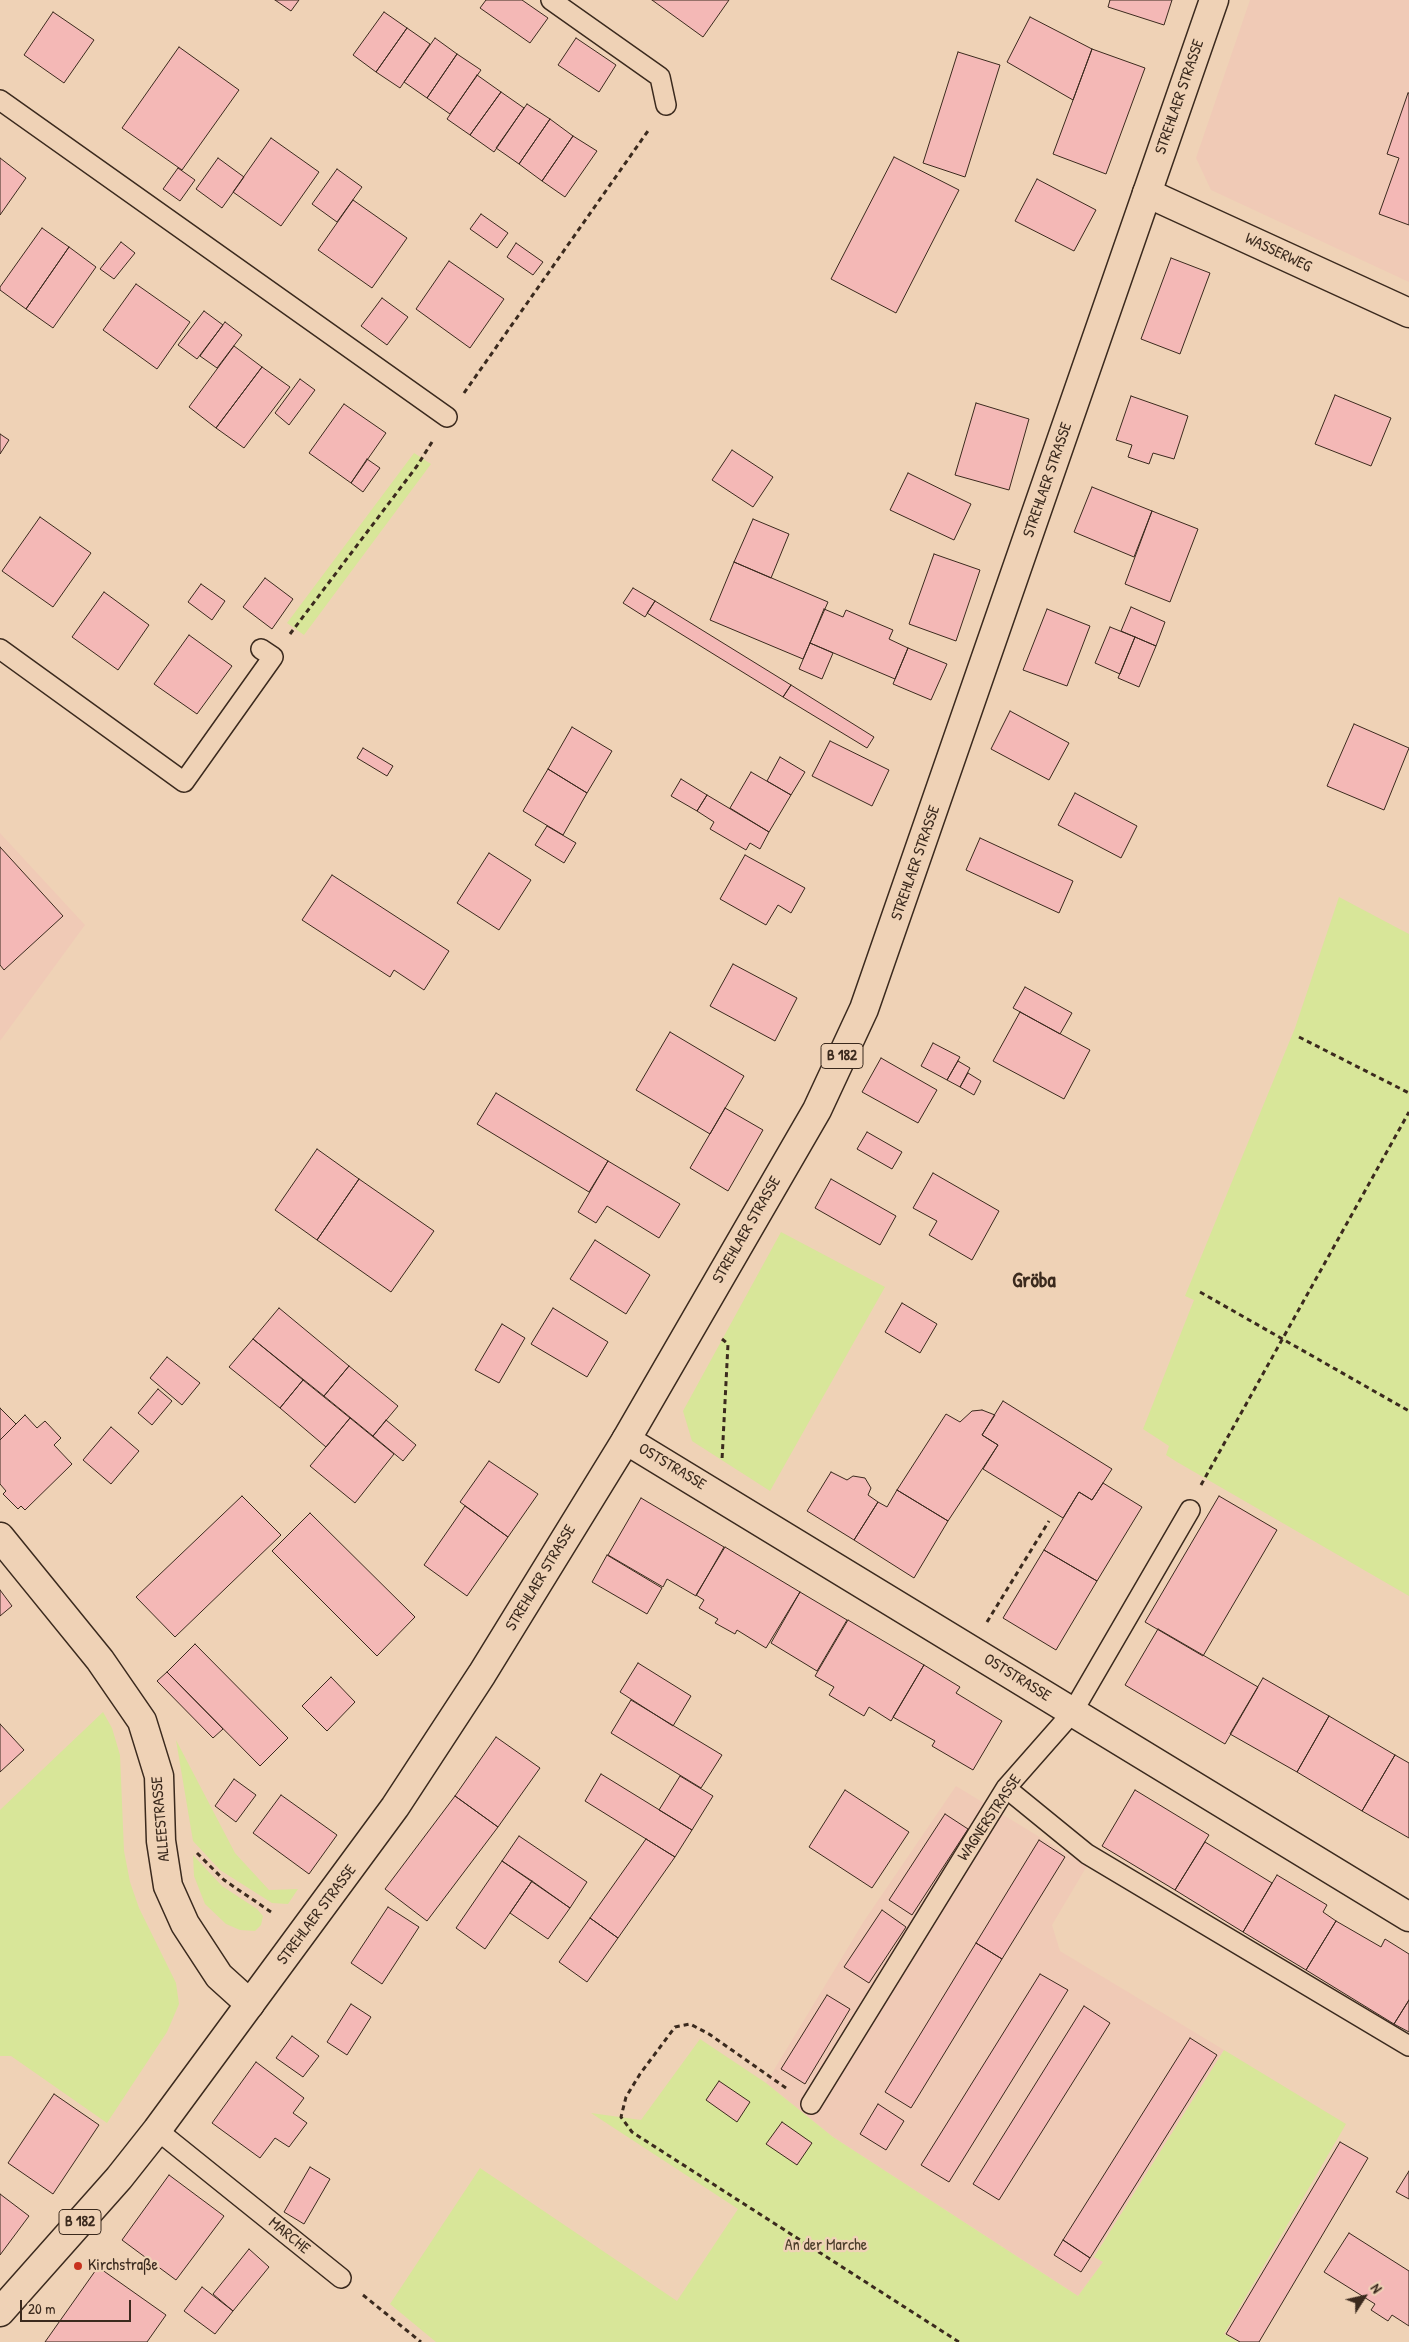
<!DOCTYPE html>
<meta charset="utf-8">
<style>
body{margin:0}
#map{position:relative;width:1409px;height:2342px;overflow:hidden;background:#efd2b6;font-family:"Patrick Hand",sans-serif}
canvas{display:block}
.north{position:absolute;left:1339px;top:2272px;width:50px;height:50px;-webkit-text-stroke:4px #efd2b6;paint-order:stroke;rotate:55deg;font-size:14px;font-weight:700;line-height:20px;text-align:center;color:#3b2a1e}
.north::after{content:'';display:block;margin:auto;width:18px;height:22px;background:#3b2a1e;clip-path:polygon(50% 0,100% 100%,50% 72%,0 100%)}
.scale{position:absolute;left:20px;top:2300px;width:111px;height:22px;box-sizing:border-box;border:2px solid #3b2a1e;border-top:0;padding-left:6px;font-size:15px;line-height:18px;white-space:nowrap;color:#3b2a1e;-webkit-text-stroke:4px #efd2b6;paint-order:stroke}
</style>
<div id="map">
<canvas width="1409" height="2342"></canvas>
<div class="north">N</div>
<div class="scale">20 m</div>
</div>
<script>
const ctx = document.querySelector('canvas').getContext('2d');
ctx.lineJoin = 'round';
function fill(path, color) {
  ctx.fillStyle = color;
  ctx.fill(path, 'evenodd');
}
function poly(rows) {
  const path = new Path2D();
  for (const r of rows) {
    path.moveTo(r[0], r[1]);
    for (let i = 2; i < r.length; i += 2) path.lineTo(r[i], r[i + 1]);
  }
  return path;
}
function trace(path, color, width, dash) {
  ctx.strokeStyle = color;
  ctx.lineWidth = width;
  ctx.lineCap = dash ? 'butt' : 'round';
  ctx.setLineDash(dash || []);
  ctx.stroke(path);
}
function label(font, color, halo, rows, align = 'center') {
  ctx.font = font + ' "Patrick Hand",sans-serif';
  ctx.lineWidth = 4.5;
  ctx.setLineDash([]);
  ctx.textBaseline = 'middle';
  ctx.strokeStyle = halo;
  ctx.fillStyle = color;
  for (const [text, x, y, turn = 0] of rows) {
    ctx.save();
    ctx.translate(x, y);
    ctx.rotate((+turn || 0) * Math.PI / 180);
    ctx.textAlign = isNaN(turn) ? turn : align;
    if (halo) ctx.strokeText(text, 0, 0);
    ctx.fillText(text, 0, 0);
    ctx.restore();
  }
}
fill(poly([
 [1250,0,1409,0,1409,282,1211,190,1196,158],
 [0,833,85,925,0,1041],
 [956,1786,1087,1866,1052,1925,1060,1951,1224,2050,1094,2256,1103,2262,1078,2296,833,2137,766,2083,864,1921]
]), '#f0cab6');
fill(poly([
 [414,453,431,464,304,635,287,623],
 [1339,897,1409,934,1409,1596,1177,1462,1166,1455,1169,1446,1143,1429,1194,1300,1185,1296,1295,1028],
 [781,1232,885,1287,770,1491,692,1441,683,1411],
 [103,1712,112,1728,120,1755,124,1851,130,1882,139,1908,176,1983,179,2004,167,2032,107,2123,11,2056,0,2056,0,1810],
 [176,1740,235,1853,269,1890,298,1889,288,1904,272,1903,220,1870,193,1841],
 [193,1855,222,1886,257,1909,263,1916,261,1925,255,1931,240,1930,226,1924,205,1904,194,1876],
 [700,2039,766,2083,833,2137,1078,2296,1103,2262,1094,2257,1224,2050,1346,2124,1224,2334,1238,2342,436,2342,390,2304,480,2168,677,2301,738,2209,591,2113,641,2120]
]), '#d8e699');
const building = poly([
 [275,0,299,0,291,11,275,0],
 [486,0,522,0,548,18,530,43,480,8,486,0],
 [652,0,729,0,703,37,652,0],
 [1110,0,1172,0,1164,25,1108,7,1110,0],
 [53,12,94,40,64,83,24,55,53,12],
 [384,12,407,28,376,72,353,55,384,12],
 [1030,17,1092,49,1073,100,1007,62,1030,17],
 [407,28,430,44,400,88,376,72,407,28],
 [435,38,457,54,427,98,404,82,435,38],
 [576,38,616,65,599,92,558,65,576,38],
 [179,47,239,90,182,170,122,128,179,47],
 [1092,49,1145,68,1106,174,1053,154,1092,49],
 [958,52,1000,65,965,177,923,163,958,52],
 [457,54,481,70,450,114,427,98,457,54],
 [477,75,501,92,470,135,447,119,477,75],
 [501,92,524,108,494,152,470,135,501,92],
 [1408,93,1409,93,1409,225,1379,214,1399,158,1387,154,1408,93],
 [527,104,550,119,519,164,496,148,527,104],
 [550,119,573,136,542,181,519,164,550,119],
 [573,136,597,151,565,197,542,181,573,136],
 [271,138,319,172,281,226,233,192,271,138],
 [894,157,959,190,896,313,831,279,894,157],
 [0,158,26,178,0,215,0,158],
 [218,158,244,177,222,208,196,189,218,158],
 [178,168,195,180,180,201,163,189,178,168],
 [337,169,362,187,337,222,312,204,337,169],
 [1037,179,1096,210,1074,251,1015,221,1037,179],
 [353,200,407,238,372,288,318,250,353,200],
 [481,214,508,233,497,248,470,229,481,214],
 [42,228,69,247,26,309,0,290,0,287,42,228],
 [121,242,135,253,114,279,100,269,121,242],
 [516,243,543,262,533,275,507,257,516,243],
 [69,247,96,267,53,328,26,309,69,247],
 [1171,258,1210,273,1180,354,1141,339,1171,258],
 [449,261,504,299,470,348,416,309,449,261],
 [136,284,190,322,157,369,103,330,136,284],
 [382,298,408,317,387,345,361,326,382,298],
 [204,311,223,325,197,359,178,345,204,311],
 [225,322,242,335,217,368,200,356,225,322],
 [234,346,262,367,216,428,189,407,234,346],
 [262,367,290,387,244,448,216,428,262,367],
 [300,379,315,390,289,425,275,413,300,379],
 [1335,395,1391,418,1371,466,1315,444,1335,395],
 [1131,396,1188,416,1174,459,1153,453,1149,464,1128,457,1132,445,1116,440,1131,396],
 [976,403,1029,419,1009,490,955,475,976,403],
 [344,404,386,433,351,483,309,453,344,404],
 [0,434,9,440,0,454,0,434],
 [732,450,773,477,753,507,712,480,732,450],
 [367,459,380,468,363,492,351,483,367,459],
 [908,473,971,504,954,540,890,510,908,473],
 [1092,487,1152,511,1134,557,1074,532,1092,487],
 [1152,511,1198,529,1170,602,1125,584,1152,511],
 [40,517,91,553,53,607,2,571,40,517],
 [753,519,789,534,771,578,734,562,753,519],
 [934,554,980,570,956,641,909,624,934,554],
 [734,562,828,602,803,659,710,620,734,562],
 [265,578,293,599,272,629,243,607,265,578],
 [201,584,225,601,212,620,188,602,201,584],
 [633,588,655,601,645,617,623,603,633,588],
 [104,592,149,625,118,670,72,637,104,592],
 [655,601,791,685,783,697,647,613,655,601],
 [1131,607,1165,622,1156,646,1121,631,1131,607],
 [824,609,843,617,846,610,893,630,889,639,908,648,895,679,810,643,824,609],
 [1047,609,1090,626,1067,686,1023,670,1047,609],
 [1110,627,1135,637,1120,674,1095,663,1110,627],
 [189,635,232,666,197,714,154,684,189,635],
 [1135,637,1156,646,1139,687,1118,678,1135,637],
 [810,643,833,653,822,679,799,669,810,643],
 [908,648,947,664,931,700,893,684,908,648],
 [791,685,874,737,867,748,783,697,791,685],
 [1010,711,1069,743,1049,780,991,749,1010,711],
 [1354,724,1409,748,1384,810,1327,786,1354,724],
 [572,727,612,751,587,793,548,769,572,727],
 [830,741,889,770,872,806,812,776,830,741],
 [363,748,393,766,387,776,357,758,363,748],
 [780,757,805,772,791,795,767,781,780,757],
 [548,769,587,793,563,835,523,811,548,769],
 [751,772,791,795,769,832,730,808,751,772],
 [681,779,707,795,697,811,671,796,681,779],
 [1075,793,1137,826,1121,858,1058,825,1075,793],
 [707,795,769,832,760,849,750,843,746,850,710,829,714,822,697,811,707,795],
 [547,826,576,843,564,863,535,845,547,826],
 [980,838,1073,881,1059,913,966,870,980,838],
 [0,847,63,916,4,970,0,965,0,847],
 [489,853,531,880,499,930,457,903,489,853],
 [745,855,805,888,791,913,778,905,766,925,720,899,745,855],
 [332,875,449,951,424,990,394,970,390,977,302,920,332,875],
 [733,964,797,998,775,1041,710,1006,733,964],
 [1025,987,1072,1013,1060,1034,1013,1008,1025,987],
 [1020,1012,1090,1050,1064,1099,993,1061,1020,1012],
 [670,1032,744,1076,710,1134,636,1090,670,1032],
 [933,1043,960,1057,947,1080,921,1066,933,1043],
 [881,1058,937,1090,918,1123,862,1092,881,1058],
 [958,1061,970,1068,960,1087,947,1080,958,1061],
 [968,1073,981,1081,974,1095,960,1087,968,1073],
 [496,1093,608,1161,589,1192,477,1124,496,1093],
 [725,1108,763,1130,728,1191,690,1168,725,1108],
 [867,1132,902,1152,892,1169,857,1149,867,1132],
 [317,1149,359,1179,317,1240,275,1210,317,1149],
 [608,1161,680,1204,659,1238,607,1206,596,1223,578,1212,608,1161],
 [933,1173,999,1211,972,1260,929,1235,937,1221,913,1208,933,1173],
 [359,1179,434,1231,391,1292,317,1240,359,1179],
 [831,1179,896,1216,880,1245,815,1208,831,1179],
 [595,1240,650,1275,626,1314,570,1279,595,1240],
 [902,1303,937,1324,920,1353,885,1332,902,1303],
 [279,1308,349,1366,324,1396,253,1339,279,1308],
 [553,1308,608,1342,587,1377,531,1344,553,1308],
 [502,1324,525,1338,499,1383,475,1370,502,1324],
 [253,1339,303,1380,280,1408,229,1367,253,1339],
 [167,1357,200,1383,182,1405,150,1378,167,1357],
 [349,1366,398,1406,373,1436,324,1396,349,1366],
 [303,1380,350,1418,326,1447,280,1408,303,1380],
 [158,1389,172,1401,152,1425,138,1413,158,1389],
 [1003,1401,1112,1469,1092,1500,1079,1492,1063,1518,983,1469,998,1445,982,1435,1003,1401],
 [0,1408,16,1424,0,1440,0,1408],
 [982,1410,995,1415,982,1435,998,1445,948,1521,897,1490,946,1414,960,1422,972,1411,982,1410],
 [25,1415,37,1428,45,1421,61,1438,54,1445,72,1464,25,1510,21,1506,18,1509,3,1494,6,1491,0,1484,0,1440,25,1415],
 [350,1418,394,1454,355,1503,310,1466,350,1418],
 [386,1420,416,1445,403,1461,373,1436,386,1420],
 [111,1427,139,1451,111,1484,83,1460,111,1427],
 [489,1461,538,1494,508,1537,460,1502,489,1461],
 [831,1472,847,1480,853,1476,865,1478,871,1488,868,1495,878,1502,854,1540,807,1511,831,1472],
 [1103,1483,1142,1507,1097,1581,1044,1550,1079,1492,1092,1500,1103,1483],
 [897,1490,948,1521,914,1578,854,1540,878,1502,887,1507,897,1490],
 [242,1496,281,1535,175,1637,136,1597,242,1496],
 [1219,1496,1277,1530,1203,1656,1145,1622,1219,1496],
 [641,1498,724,1547,696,1596,667,1579,663,1587,608,1555,641,1498],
 [465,1506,508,1537,467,1596,424,1565,465,1506],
 [310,1513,415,1617,377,1656,272,1551,310,1513],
 [725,1547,800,1592,766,1648,737,1630,735,1634,715,1623,718,1619,699,1608,704,1600,696,1595,725,1547],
 [1044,1550,1097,1581,1056,1650,1003,1618,1044,1550],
 [607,1555,662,1588,647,1614,592,1582,607,1555],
 [0,1590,12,1606,0,1616,0,1590],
 [800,1592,847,1620,817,1671,771,1643,800,1592],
 [848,1620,924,1665,891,1721,869,1707,864,1716,829,1695,834,1687,815,1676,848,1620],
 [1158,1629,1258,1687,1225,1744,1125,1685,1158,1629],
 [195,1644,288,1738,260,1766,167,1672,195,1644],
 [638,1663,691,1696,673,1726,620,1692,638,1663],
 [924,1665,960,1687,956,1693,1002,1721,973,1770,932,1746,935,1741,893,1717,924,1665],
 [167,1672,223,1729,213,1738,157,1681,167,1672],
 [331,1677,355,1702,327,1731,302,1706,331,1677],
 [1263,1678,1329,1716,1297,1772,1230,1734,1263,1678],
 [631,1700,722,1755,701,1788,611,1733,631,1700],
 [1329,1716,1395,1755,1362,1811,1297,1772,1329,1716],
 [0,1724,24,1750,0,1772,0,1724],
 [496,1737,540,1768,498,1827,455,1796,496,1737],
 [1395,1755,1409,1763,1409,1838,1362,1811,1395,1755],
 [601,1774,692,1830,675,1857,585,1801,601,1774],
 [680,1776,713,1796,692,1830,659,1810,680,1776],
 [234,1779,256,1795,236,1822,215,1806,234,1779],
 [845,1790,909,1832,872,1888,809,1847,845,1790],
 [1135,1790,1209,1835,1175,1890,1102,1846,1135,1790],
 [281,1795,337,1835,309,1874,253,1833,281,1795],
 [455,1796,498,1827,427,1921,385,1889,455,1796],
 [945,1814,968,1829,912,1915,889,1900,945,1814],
 [519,1836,587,1882,570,1908,502,1861,519,1836],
 [646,1839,675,1857,618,1938,590,1918,646,1839],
 [1039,1840,1065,1857,1002,1959,976,1943,1039,1840],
 [1205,1842,1272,1883,1243,1932,1175,1890,1205,1842],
 [502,1861,532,1881,485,1949,456,1928,502,1861],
 [1277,1875,1327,1905,1323,1912,1336,1921,1306,1970,1243,1932,1277,1875],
 [532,1881,570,1908,548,1939,510,1913,532,1881],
 [388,1907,419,1927,382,1984,351,1963,388,1907],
 [882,1910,906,1927,869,1983,844,1967,882,1910],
 [590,1918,618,1938,587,1982,559,1962,590,1918],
 [1336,1921,1381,1947,1385,1939,1409,1954,1409,2000,1394,2024,1306,1970,1336,1921],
 [976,1943,1002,1959,911,2108,885,2092,976,1943],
 [1040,1974,1068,1990,949,2182,921,2165,1040,1974],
 [827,1995,850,2009,805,2084,781,2069,827,1995],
 [1409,2000,1409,2032,1394,2024,1409,2000],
 [351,2004,371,2017,347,2055,327,2042,351,2004],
 [1084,2006,1110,2023,999,2200,973,2184,1084,2006],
 [292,2036,319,2056,303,2077,276,2058,292,2036],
 [1190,2038,1217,2055,1090,2258,1063,2240,1190,2038],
 [256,2062,304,2098,293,2113,307,2123,289,2147,275,2138,260,2158,212,2123,256,2062],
 [719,2081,750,2102,737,2122,706,2100,719,2081],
 [54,2094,99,2125,53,2194,8,2163,54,2094],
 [878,2104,904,2121,886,2150,860,2134,878,2104],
 [782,2122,812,2143,797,2165,766,2144,782,2122],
 [1340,2142,1368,2158,1259,2342,1240,2342,1226,2334,1340,2142],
 [310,2167,330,2179,304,2224,284,2212,310,2167],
 [1409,2171,1409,2199,1396,2192,1409,2171],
 [169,2175,224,2216,176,2280,122,2240,169,2175],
 [0,2194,29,2216,0,2255,0,2194],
 [1349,2233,1409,2271,1409,2326,1392,2315,1388,2321,1371,2310,1375,2304,1324,2272,1349,2233],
 [1063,2240,1090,2258,1081,2272,1054,2255,1063,2240],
 [249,2249,269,2267,233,2311,213,2294,249,2249],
 [98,2267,166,2315,147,2342,45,2342,98,2267],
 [202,2287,233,2311,215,2334,184,2311,202,2287]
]);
fill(building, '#f4b8b6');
trace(building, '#3b2a1e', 1);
const service = poly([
 [551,0,660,77,666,105],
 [0,100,447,417],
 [0,649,184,782,273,657,261,649],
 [1006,1788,1087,1854,1409,2046],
 [811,2104,1006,1788,1072,1713,1190,1510],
 [157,2130,341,2278]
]);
const minor = poly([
 [1147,193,1409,313],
 [626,1440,1409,1917],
 [0,1537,100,1660,142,1721,159,1776,161,1841,168,1886,185,1924,219,1976,250,2004]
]);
const primary = poly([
 [0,2312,119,2178,157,2130,395,1807,482,1674,626,1440,817,1110,864,1009,1214,0]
]);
trace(service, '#3b2a1e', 22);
trace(minor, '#3b2a1e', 31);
trace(primary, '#3b2a1e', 31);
trace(poly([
 [464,393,650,128],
 [290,634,417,466,432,442],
 [1299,1037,1409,1093],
 [1200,1292,1409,1411],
 [722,1339,728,1344,722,1460],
 [1201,1485,1409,1112],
 [987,1622,1049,1521],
 [197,1853,224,1880,274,1914],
 [786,2088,709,2034,690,2024,675,2027,640,2074,626,2097,621,2117,632,2132,959,2342],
 [363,2295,421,2342]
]), '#3b2a1e', 3, [5, 4]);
trace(service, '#efd2b6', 19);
trace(minor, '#efd2b6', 28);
trace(primary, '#efd2b6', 28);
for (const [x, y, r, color] of [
 [78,2266,5,"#c8321e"]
]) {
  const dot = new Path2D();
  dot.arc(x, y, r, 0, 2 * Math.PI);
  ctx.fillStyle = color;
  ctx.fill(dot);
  trace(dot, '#efd2b6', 2);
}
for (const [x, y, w] of [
 [842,1056,42],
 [80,2222,42]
]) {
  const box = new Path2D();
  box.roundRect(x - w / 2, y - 12.5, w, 25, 4);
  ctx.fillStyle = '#efd2b6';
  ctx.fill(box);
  trace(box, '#3b2a1e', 1);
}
label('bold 15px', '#3b2a1e', null, [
 ["B 182",842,1056],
 ["B 182",80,2222]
]);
label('16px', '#3b2a1e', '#efd2b6', [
 ["STREHLAER STRASSE",1180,97,-71],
 ["WASSERWEG",1278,253,25],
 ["STREHLAER STRASSE",1048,480,-71],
 ["STREHLAER STRASSE",916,863,-71],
 ["STREHLAER STRASSE",747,1230,-60],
 ["OSTSTRASSE",672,1467,31],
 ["STREHLAER STRASSE",541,1578,-59],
 ["OSTSTRASSE",1017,1678,32],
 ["WAGNERSTRASSE",990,1818,-56],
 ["ALLEESTRASSE",161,1819,-95],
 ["STREHLAER STRASSE",317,1915,-53],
 ["MARCHE",289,2236,39]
]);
label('16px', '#4b3d2a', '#efd2b6', [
 ["An der Marche",826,2246]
]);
label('16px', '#3b2a1e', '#efd2b6', [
 ["Kirchstraße",88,2266]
], 'left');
label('bold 21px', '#3b2a1e', '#efd2b6', [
 ["Gröba",1034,1281]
]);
</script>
